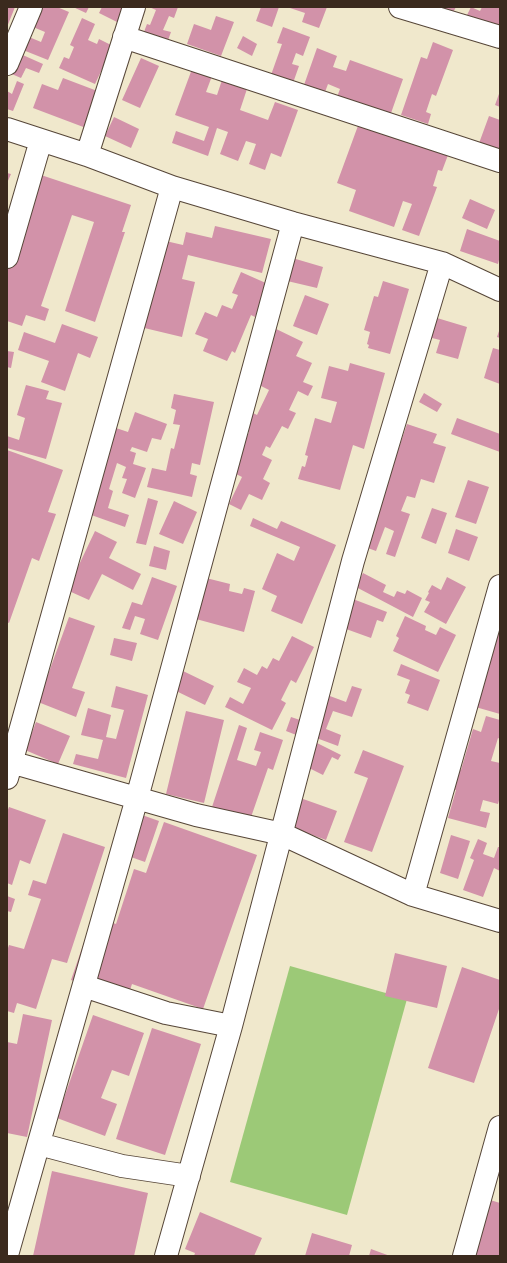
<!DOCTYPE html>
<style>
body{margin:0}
#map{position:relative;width:507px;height:1263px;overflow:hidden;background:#f0e8cc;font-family:"Gochi Hand",sans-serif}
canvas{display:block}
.frame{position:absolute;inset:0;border:8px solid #3b2a1e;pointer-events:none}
</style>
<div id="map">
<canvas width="507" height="1263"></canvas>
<div class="frame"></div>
</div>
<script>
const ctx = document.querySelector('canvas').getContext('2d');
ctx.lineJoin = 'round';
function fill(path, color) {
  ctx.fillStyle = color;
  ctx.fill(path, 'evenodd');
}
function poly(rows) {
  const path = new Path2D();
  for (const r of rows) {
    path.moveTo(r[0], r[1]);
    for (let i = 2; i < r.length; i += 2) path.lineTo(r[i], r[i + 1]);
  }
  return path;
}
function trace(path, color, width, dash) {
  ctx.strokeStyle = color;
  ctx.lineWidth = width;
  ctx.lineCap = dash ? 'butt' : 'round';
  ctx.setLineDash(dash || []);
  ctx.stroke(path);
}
fill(poly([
 [290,966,407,999,347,1215,230,1182]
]), '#9cc977');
fill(poly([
 [7,7,15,7,7,27],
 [42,7,57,7,69,12,48,60,23,50,29,37,41,42,45,32,33,27],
 [73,7,89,7,86,13],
 [102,7,128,7,119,23,99,13],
 [149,7,178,7,174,18,169,16,163,30,171,32,166,46,142,37,147,24,150,25,156,10],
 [261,7,279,7,272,27,256,21],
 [287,7,327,7,319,28,302,22,305,13],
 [440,7,456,7,451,16,438,11],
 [471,7,480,11,482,7,500,7,500,35,466,17],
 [216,16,234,22,221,56,187,44,194,24,211,30],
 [82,18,95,24,88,40,97,44,99,39,113,46,95,84,59,68,64,57,69,59,74,47,70,45],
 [283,27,310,37,303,56,296,53,292,64,299,66,293,83,271,75,282,44,277,43],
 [243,36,257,44,252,56,237,48],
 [433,42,453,50,436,96,432,94,426,112,431,114,428,124,401,115,421,57,427,59],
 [7,48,43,64,39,73,26,68,21,78,7,72],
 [317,48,337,56,333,67,346,71,350,60,403,79,390,116,337,97,340,89,328,84,325,92,304,85],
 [141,58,159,66,140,108,122,100],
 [192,69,212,76,206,92,217,95,222,80,247,89,240,110,268,120,275,102,298,110,281,157,271,153,265,170,249,164,256,144,246,141,238,161,220,154,228,132,217,128,208,156,172,143,176,131,204,141,209,127,175,115],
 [63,78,100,92,86,128,33,108,42,84,58,90],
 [17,81,24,84,13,111,7,109,7,91,12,94],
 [500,91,500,107,495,105],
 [489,116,500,120,500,154,478,146],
 [114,117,139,129,131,148,105,136],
 [359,123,448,155,442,171,438,170,433,186,437,187,419,236,402,230,412,204,403,201,394,227,349,211,356,190,337,183],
 [7,173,11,174,7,183],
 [38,174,131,205,122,232,125,232,95,322,65,311,94,222,72,215,41,306,49,309,45,321,26,315,22,326,7,321,7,268],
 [470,199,495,210,487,229,462,218],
 [215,226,271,239,262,273,188,255,182,279,195,282,182,337,136,326,157,239,183,245,186,232,212,238],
 [467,229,500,241,500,256,498,264,460,251],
 [289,257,323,267,317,288,283,280],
 [241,272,268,284,255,317,251,315,235,353,232,351,227,361,203,351,208,339,195,334,205,312,217,317,222,305,232,309,238,295,232,293],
 [383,281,409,289,390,354,368,348,369,345,367,344,370,332,364,330,374,296,378,297],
 [305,295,329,304,317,335,293,326],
 [417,312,467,327,458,359,436,353,440,340,420,335],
 [62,324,98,337,90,358,78,353,65,391,41,382,49,361,18,350,24,332,55,343],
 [272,327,303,342,296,356,312,363,303,382,313,386,308,396,298,391,289,410,296,413,288,429,282,426,270,448,266,446,262,455,272,460,263,479,270,483,262,500,249,494,241,510,229,504,242,477,230,471,249,432,241,428,249,411,257,415,269,390,257,384],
 [500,328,500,338,497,337],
 [493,348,500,350,500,384,484,378],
 [7,351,14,352,11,368,7,367],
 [350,363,385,373,364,449,353,445,340,490,298,479,302,466,305,467,308,456,305,455,315,418,331,423,337,402,321,398,329,366,348,371],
 [26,385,49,391,46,399,62,403,46,459,7,448,7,436,19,440,25,418,17,415],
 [424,393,442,404,437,412,419,402],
 [174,394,214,402,200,465,192,463,190,474,197,476,192,497,147,487,152,468,166,471,171,448,174,449,180,425,173,424,176,410,171,408],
 [135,412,167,424,161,440,152,438,147,452,132,447,130,451,136,453,133,464,146,468,135,498,122,493,127,479,122,478,126,467,117,463,109,489,113,491,108,508,129,515,125,527,80,511,110,426,128,432],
 [457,418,500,434,500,452,451,434],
 [407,424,437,434,433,443,446,447,434,483,421,479,415,498,407,496,401,511,410,514,395,557,386,554,394,531,385,527,376,551,365,547],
 [7,450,63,470,48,512,56,514,39,561,32,558,9,623,7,622],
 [468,480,489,487,476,524,455,517],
 [148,498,158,501,146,545,136,543],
 [174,501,197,512,183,544,159,534],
 [432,508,447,513,436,544,421,538],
 [253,518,277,529,281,521,336,545,302,624,271,611,277,596,262,589,277,553,294,561,300,547,250,526],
 [456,529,478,537,469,561,448,553],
 [95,531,117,542,109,558,141,574,133,590,102,574,89,600,60,587,77,569],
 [154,546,170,551,166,570,149,566],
 [363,573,386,585,383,592,394,597,397,591,405,594,407,590,422,598,413,617,356,587],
 [152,577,177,586,158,640,140,634,145,619,135,616,130,630,122,628,132,602,142,605],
 [447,577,466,587,446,624,424,612,430,602,425,600,429,593,428,592,432,585,441,590],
 [206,578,230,584,229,591,242,594,244,588,255,591,244,632,196,619],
 [345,596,387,612,383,622,377,620,371,638,335,625],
 [500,596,500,714,472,706],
 [405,616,426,626,425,630,436,635,440,627,456,635,438,672,393,651,399,638,396,636],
 [69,617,95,626,72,688,85,692,76,717,38,702],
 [292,636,314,647,296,683,291,680,281,700,286,703,272,730,225,707,230,697,243,704,251,688,237,682,244,668,257,675,262,666,267,669,273,658,279,661],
 [114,638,137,643,132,661,110,655],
 [401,664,440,680,428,711,407,703,410,695,405,693,410,680,397,675],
 [183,671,214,686,205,705,174,690],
 [116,686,148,695,126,778,73,764,76,754,98,759,103,740,81,735,88,708,111,715,106,737,116,739,124,710,111,707],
 [352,686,362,689,352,717,333,711,326,729,341,735,338,746,311,736,304,738,286,731,291,717,300,720,311,689,346,702],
 [186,711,224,720,204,803,166,794],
 [486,716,500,720,500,739,498,738,491,761,500,763,500,797,498,804,483,800,480,811,490,813,486,828,448,818,456,790,442,786,448,766,461,770,473,729,481,732],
 [36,722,70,736,58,764,25,750],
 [239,725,247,728,237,760,256,766,261,752,254,750,260,732,283,740,273,770,268,768,250,820,212,807],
 [313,741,341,755,338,760,332,757,323,775,301,764],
 [363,750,404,766,372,852,344,842,368,778,354,773],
 [289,794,337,811,326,840,279,823],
 [9,807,46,820,30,864,20,860,12,885,7,883,7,812],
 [142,815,159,821,145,862,128,856],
 [164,822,257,855,203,1009,132,984,127,999,71,980,93,916,116,924,134,869,146,873],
 [63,833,105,847,67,963,52,959,36,1009,17,1003,14,1013,7,1011,7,951,9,945,24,949,41,899,28,895,33,880,46,884],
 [451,835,470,841,458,879,440,873],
 [478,839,487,843,483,854,494,858,498,847,500,847,500,871,494,868,483,897,463,890,474,860,470,858],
 [7,896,15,899,11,912,7,911],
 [395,953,447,966,437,1008,385,996],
 [462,967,500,980,500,1006,474,1083,428,1068],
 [23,1014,52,1020,27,1137,7,1133,7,1042,17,1044],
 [93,1015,144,1033,129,1076,112,1070,101,1098,117,1104,105,1136,57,1118],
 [152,1028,201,1044,165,1155,116,1139],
 [52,1171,148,1193,134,1256,33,1256],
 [477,1196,500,1203,500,1256,460,1256],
 [200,1212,262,1238,254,1256,194,1256,195,1253,185,1249],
 [312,1233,352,1245,349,1256,305,1256],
 [371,1249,390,1256,369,1256]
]), '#d292a9');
const minor = poly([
 [400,7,500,37],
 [124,37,500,161],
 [7,64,31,7],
 [7,129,87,155,172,187,293,223,442,263,500,290],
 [87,155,134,7],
 [7,257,41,140],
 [7,761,196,815,282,834,413,895,500,921],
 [7,778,172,187],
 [413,895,500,586],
 [84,986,166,1013,231,1026],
 [39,1144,122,1166,189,1176],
 [7,1255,137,798,293,223],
 [166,1256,231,1026,353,561,442,263],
 [464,1256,500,1127]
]);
trace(minor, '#564638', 24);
trace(minor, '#fff', 22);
</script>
